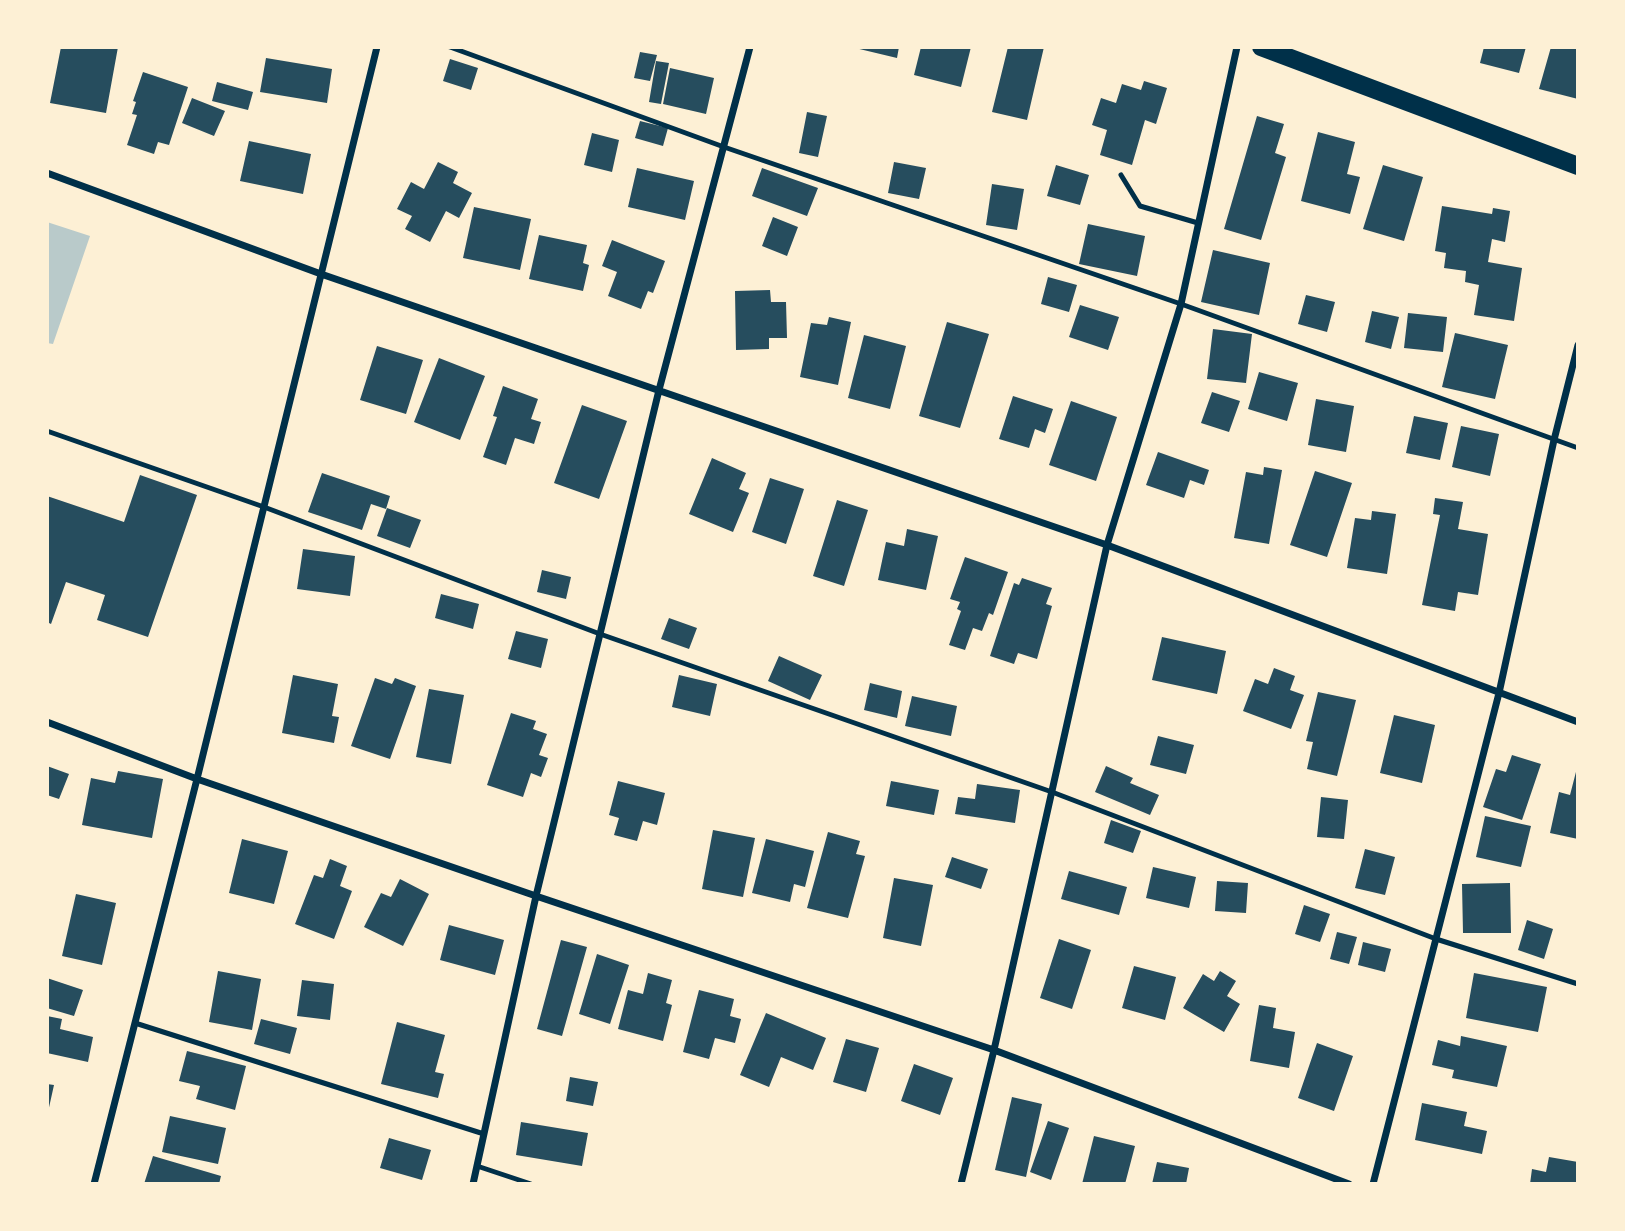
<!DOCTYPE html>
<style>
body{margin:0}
#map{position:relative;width:1625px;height:1231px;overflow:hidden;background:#fdf0d5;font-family:"PT Sans Narrow",sans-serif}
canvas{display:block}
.frame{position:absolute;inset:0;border:49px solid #fdf0d5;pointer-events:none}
</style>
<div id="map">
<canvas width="1625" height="1231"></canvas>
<div class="frame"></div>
</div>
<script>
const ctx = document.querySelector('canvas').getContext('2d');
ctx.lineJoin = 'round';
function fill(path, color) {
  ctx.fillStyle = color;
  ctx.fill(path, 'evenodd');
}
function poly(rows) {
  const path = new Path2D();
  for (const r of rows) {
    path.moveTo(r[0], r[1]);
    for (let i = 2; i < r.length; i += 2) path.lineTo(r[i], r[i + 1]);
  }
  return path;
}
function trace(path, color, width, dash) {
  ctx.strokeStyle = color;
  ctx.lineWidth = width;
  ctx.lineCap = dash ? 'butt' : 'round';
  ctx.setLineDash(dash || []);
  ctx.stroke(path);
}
fill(poly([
 [47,222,90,236,53,344,47,343]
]), '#b9caca');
fill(poly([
 [61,47,118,47,106,113,50,103],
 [851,47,899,47,897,58],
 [921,47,971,47,961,87,914,75],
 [1008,47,1044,47,1027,120,992,112],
 [1484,47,1526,47,1519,73,1480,63],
 [1551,47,1578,47,1578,99,1539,89],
 [640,52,657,55,650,81,634,78],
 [266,58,332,69,327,103,260,92],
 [450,59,478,68,471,90,443,81],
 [656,61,669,63,661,104,649,102],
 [670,68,714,78,706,114,663,104],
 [143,72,188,87,169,145,158,142,154,154,127,145,137,115,132,114,136,102,133,101],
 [1144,81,1167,88,1156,124,1145,120,1132,165,1100,155,1107,130,1092,125,1101,98,1116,103,1122,84,1141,90],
 [217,82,253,92,248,110,212,101],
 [192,98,225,111,214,136,182,123],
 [807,112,827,116,818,157,799,153],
 [1257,116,1284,124,1275,153,1286,157,1261,240,1224,229],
 [640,121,668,128,663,146,635,138],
 [1318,132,1355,142,1347,174,1360,177,1350,214,1301,201],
 [592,133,619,140,612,172,584,165],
 [249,141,311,154,303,194,240,181],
 [438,162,458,172,453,183,472,193,459,218,446,211,430,242,405,229,412,216,397,209,411,182,424,189],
 [894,162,926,168,919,199,888,193],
 [1056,165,1089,175,1080,205,1047,196],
 [1383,165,1423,177,1404,241,1363,229],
 [637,168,694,181,685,220,628,207],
 [762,168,818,188,807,216,752,196],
 [992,184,1024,189,1017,230,986,225],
 [1442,206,1492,214,1493,208,1510,211,1505,242,1492,239,1488,262,1522,268,1514,321,1474,315,1479,285,1465,282,1466,271,1444,268,1446,253,1435,251],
 [474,207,531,219,520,270,463,258],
 [773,217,798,227,787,256,762,246],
 [1088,224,1145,236,1137,276,1079,264],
 [539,235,587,245,583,263,589,265,583,291,529,279],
 [612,240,665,261,653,293,648,291,641,309,608,296,617,272,602,266],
 [1213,250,1270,263,1259,315,1201,302],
 [1048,277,1077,285,1069,312,1041,304],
 [770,290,771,302,786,302,787,338,769,338,769,349,736,350,735,291],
 [1306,295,1335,302,1327,332,1298,324],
 [1080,305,1119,317,1108,350,1069,337],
 [1372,311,1399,317,1391,349,1365,342],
 [1408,313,1447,317,1443,352,1404,348],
 [829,317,851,322,838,385,800,377,811,323,827,325],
 [947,322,989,334,960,428,919,416],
 [1213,329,1252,334,1246,383,1207,379],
 [1455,333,1508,345,1495,399,1442,387],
 [864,335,906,346,890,409,848,398],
 [377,346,423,360,406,414,360,400],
 [439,358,485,376,460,440,414,422],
 [1259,372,1298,383,1287,421,1248,409],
 [503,386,538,399,531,419,541,422,534,444,515,438,506,465,483,457,497,417,493,416],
 [1212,392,1240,401,1229,432,1201,423],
 [1013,396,1053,409,1045,433,1035,429,1029,448,999,439],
 [1316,399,1354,406,1346,452,1308,445],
 [1071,401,1117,417,1096,481,1049,465],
 [582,405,627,421,599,499,554,483],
 [1414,416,1448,423,1440,460,1406,453],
 [1461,426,1499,434,1490,476,1452,467],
 [1158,452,1209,470,1204,485,1190,480,1184,498,1146,485],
 [712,458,746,473,739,489,749,493,733,532,689,514],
 [1264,467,1282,470,1269,544,1234,538,1246,472,1263,475],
 [1315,471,1352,483,1327,557,1290,545],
 [322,473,390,496,386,509,371,504,362,530,308,512],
 [140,475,197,495,148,637,97,620,105,595,66,582,51,624,47,622,47,496,124,522],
 [770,478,804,489,786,544,752,532],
 [1435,498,1463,502,1458,529,1488,534,1478,595,1458,592,1455,611,1422,605,1440,515,1433,514],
 [837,500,868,510,844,586,813,576],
 [387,508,421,520,410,548,377,536],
 [1372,511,1396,514,1387,574,1347,568,1355,518,1371,520],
 [907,529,938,536,926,590,878,580,886,542,904,546],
 [303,549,355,556,350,596,297,589],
 [965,557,1008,572,993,615,989,613,982,631,973,628,965,650,949,645,961,611,957,609,960,602,950,599],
 [542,570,571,577,566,599,537,592],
 [1022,578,1052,588,1046,604,1052,606,1037,659,1018,653,1014,664,990,656,1014,583,1019,585],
 [441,594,479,604,473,629,435,618],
 [669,618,697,628,689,649,661,639],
 [516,631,548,639,541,668,508,659],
 [1162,637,1226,651,1217,694,1152,680],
 [779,656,822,675,810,700,768,681],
 [1274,668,1295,676,1290,690,1304,695,1291,729,1243,711,1255,679,1268,684],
 [293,675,338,684,332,716,339,717,334,743,282,733],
 [679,675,717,684,710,716,672,707],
 [375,678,392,684,395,678,416,686,390,759,351,746],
 [870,683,902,691,897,718,864,710],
 [429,689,464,695,451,764,416,757],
 [1318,692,1356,700,1337,776,1307,769,1313,742,1306,741],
 [912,696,957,706,951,736,905,726],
 [511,713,536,721,533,729,547,734,539,755,548,758,541,777,531,773,523,797,487,785],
 [1394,715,1435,725,1422,783,1380,773],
 [1158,736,1194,745,1186,774,1150,765],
 [1512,755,1541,764,1522,820,1483,807,1496,769,1506,772],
 [47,766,69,774,59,799,47,795],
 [1106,766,1133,778,1130,783,1159,795,1150,815,1095,792],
 [1577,768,1578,768,1578,839,1550,833,1559,792,1570,795],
 [118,771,163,779,152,838,82,825,91,778,115,783],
 [618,781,665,793,657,825,643,821,637,841,614,835,619,818,609,815],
 [891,781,939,790,934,815,886,806],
 [977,784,1020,790,1015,823,955,814,958,797,975,799],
 [1321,797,1348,800,1344,839,1317,837],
 [1485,816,1531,826,1521,867,1476,857],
 [1111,820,1141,831,1133,853,1104,843],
 [713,830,755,838,743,897,702,889],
 [828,832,860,841,856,854,865,856,848,918,807,908],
 [242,839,288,851,274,904,229,893],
 [766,839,814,851,805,887,794,884,790,902,752,893],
 [1365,849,1395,857,1385,895,1355,888],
 [952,857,988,869,981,889,945,877],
 [330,859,347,866,340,886,352,891,334,939,295,924,314,875,323,878],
 [1153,867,1196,877,1189,908,1146,898],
 [1069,871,1127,887,1119,915,1061,899],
 [894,878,933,885,921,946,883,938],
 [400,879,429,894,403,946,364,927,381,893,391,897],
 [1217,881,1248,883,1246,913,1215,911],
 [1510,883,1511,933,1463,933,1462,884],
 [76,894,116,903,102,965,62,956],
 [1304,905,1330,914,1320,942,1295,934],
 [1527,920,1553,929,1544,959,1518,950],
 [449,925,504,940,495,975,440,960],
 [1337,932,1357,937,1349,964,1330,959],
 [1059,939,1091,950,1072,1009,1040,998],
 [561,940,587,947,562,1036,537,1029],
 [1363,942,1391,949,1385,972,1358,965],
 [597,954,629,965,610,1024,579,1014],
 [1134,966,1176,977,1165,1020,1122,1008],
 [218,971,261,979,252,1030,209,1022],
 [1220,971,1236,981,1227,996,1240,1004,1224,1032,1183,1008,1203,974,1214,981],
 [648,973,672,980,666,1003,672,1005,663,1041,618,1029,628,990,643,994],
 [1474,973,1547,987,1538,1032,1466,1018],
 [47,978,83,990,74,1016,47,1008],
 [302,980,334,984,330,1020,297,1016],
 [699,990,734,999,730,1016,741,1019,735,1043,715,1038,709,1059,683,1052],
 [1259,1005,1276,1008,1273,1028,1295,1032,1289,1068,1250,1061],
 [766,1013,826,1038,813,1070,781,1057,769,1087,740,1075],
 [47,1016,62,1019,60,1029,93,1037,88,1062,47,1053],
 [261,1019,297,1028,290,1054,254,1044],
 [397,1022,445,1035,435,1072,444,1074,438,1098,381,1084],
 [1461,1036,1507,1046,1497,1087,1452,1078,1454,1070,1432,1065,1438,1040,1460,1046],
 [846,1039,879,1048,866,1092,833,1082],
 [1317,1043,1353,1056,1334,1111,1298,1098],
 [187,1051,246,1066,235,1110,196,1099,200,1086,179,1081],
 [914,1064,953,1078,940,1115,901,1101],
 [570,1077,598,1082,593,1106,566,1101],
 [47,1084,54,1085,48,1112,47,1112],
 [1012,1097,1042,1104,1026,1177,995,1170],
 [1422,1103,1467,1112,1464,1126,1487,1131,1482,1154,1415,1140],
 [170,1116,226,1128,218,1164,162,1152],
 [1048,1121,1069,1128,1051,1180,1030,1172],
 [521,1122,588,1133,582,1166,516,1155],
 [1094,1136,1135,1146,1125,1184,1082,1184],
 [389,1138,431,1150,422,1180,380,1168],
 [153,1156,221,1176,219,1184,144,1184],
 [1549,1157,1578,1162,1577,1184,1530,1184,1532,1169,1546,1172],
 [1157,1162,1189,1168,1186,1184,1152,1184]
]), '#264d5e');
trace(poly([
 [450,47,724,147,1181,304,1578,448],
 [1121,175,1140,206,1198,223],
 [47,431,264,507,600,634,1052,792,1436,939,1578,984],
 [135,1023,484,1134],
 [477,1166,531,1184]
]), '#003049', 5);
trace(poly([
 [47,173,321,274,1107,545,1578,722],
 [47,722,197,779,536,896,994,1050,1349,1184],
 [94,1184,197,779,377,47],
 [473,1184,536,896,600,634,659,390,750,47],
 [961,1184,994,1050,1107,545,1181,304,1237,47],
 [1373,1184,1499,693,1554,440,1578,345]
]), '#003049', 7);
trace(poly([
 [1261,47,1578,166]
]), '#003049', 18);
</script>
